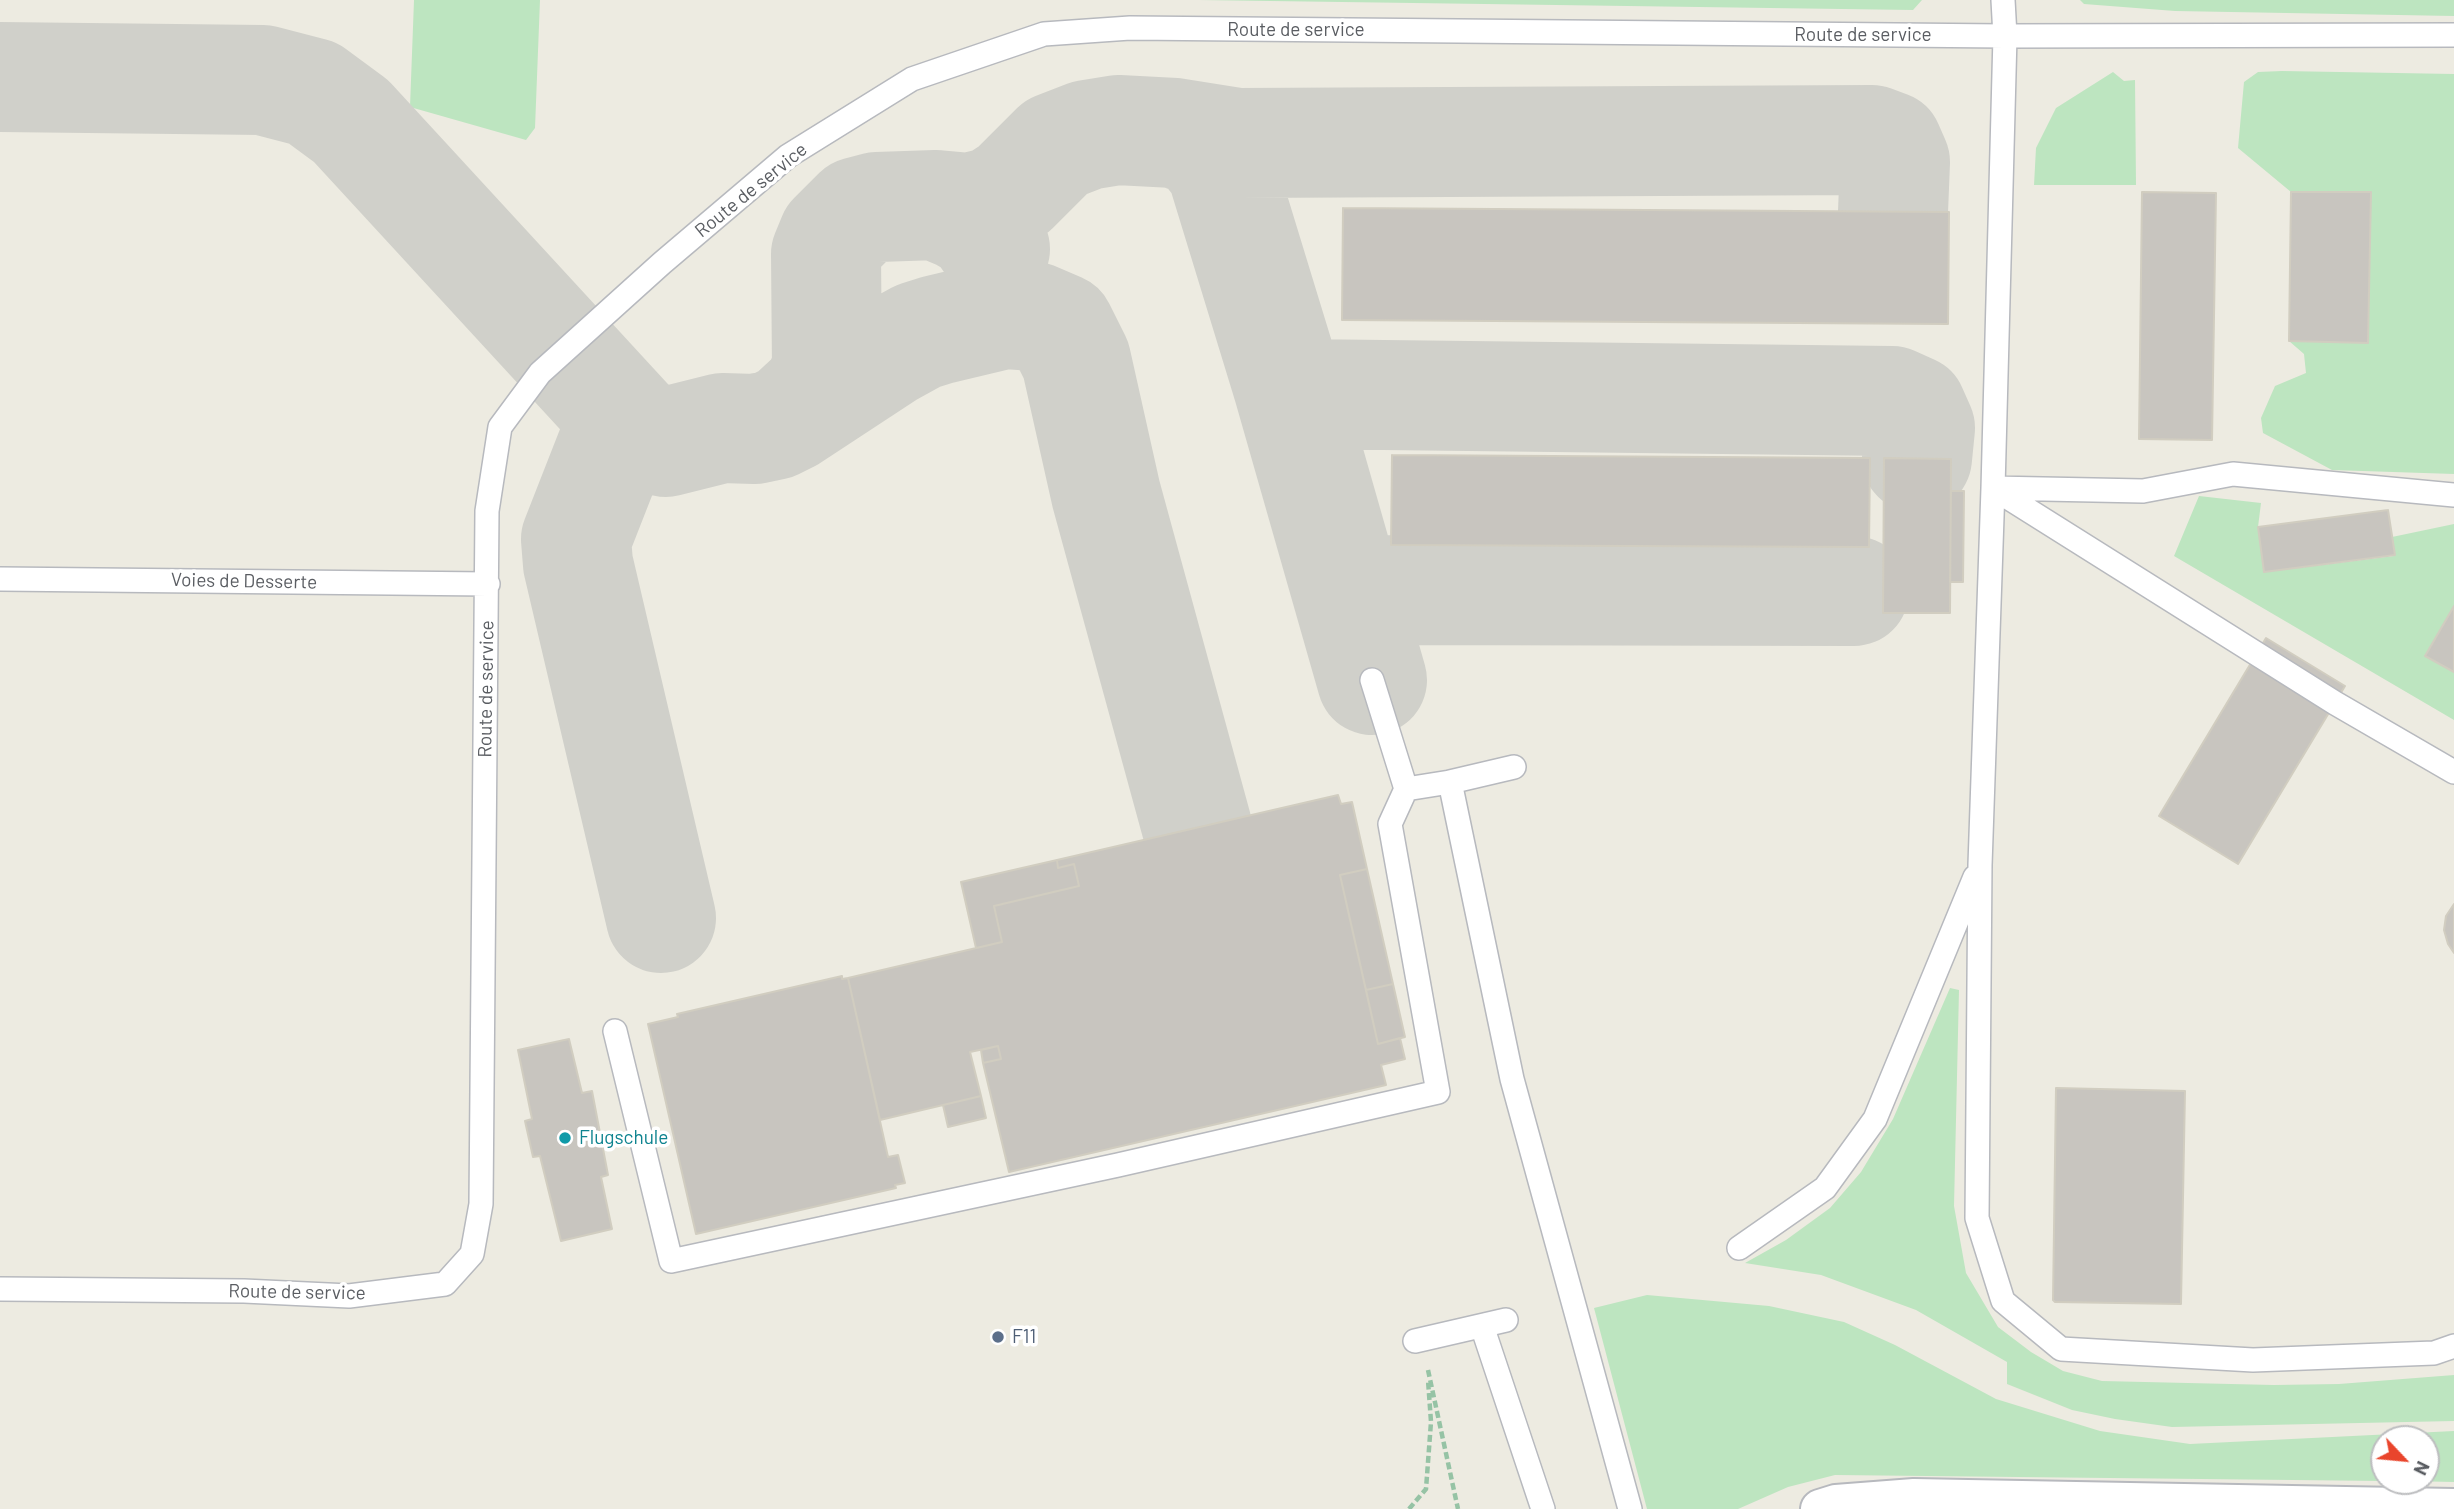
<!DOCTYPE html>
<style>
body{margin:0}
#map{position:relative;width:2454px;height:1509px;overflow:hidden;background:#edebe1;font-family:Barlow,sans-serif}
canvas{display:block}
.north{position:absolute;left:2370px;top:1425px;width:70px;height:70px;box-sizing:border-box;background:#fff;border:2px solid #bdbec0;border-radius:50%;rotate:116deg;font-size:19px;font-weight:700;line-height:28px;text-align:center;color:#5a5d62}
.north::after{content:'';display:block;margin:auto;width:24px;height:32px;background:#e9452c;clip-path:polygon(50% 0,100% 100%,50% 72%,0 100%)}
</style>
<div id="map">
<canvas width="2454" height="1509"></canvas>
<div class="north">N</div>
</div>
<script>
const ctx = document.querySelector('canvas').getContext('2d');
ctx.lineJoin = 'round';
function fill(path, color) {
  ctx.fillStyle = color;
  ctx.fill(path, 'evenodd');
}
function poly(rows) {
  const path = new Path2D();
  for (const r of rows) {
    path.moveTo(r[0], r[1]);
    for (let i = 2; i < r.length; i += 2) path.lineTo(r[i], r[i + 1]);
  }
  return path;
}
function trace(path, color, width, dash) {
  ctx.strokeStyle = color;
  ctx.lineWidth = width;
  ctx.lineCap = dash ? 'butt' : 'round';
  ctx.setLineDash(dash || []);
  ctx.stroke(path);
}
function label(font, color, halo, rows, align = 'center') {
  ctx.font = font + ' Barlow,sans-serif';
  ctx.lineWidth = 7;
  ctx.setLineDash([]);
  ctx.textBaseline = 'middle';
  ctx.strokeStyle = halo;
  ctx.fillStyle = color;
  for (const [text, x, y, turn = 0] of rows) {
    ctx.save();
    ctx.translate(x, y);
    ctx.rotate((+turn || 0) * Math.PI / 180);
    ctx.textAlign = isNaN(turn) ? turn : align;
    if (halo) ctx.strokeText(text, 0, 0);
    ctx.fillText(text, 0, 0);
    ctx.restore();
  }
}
fill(poly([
 [414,0,540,0,535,128,526,140,410,107],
 [1199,0,1922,0,1913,10],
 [2080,0,2454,0,2454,16,2175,11,2084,4],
 [2282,71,2454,74,2454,474,2332,470,2263,433,2261,418,2275,386,2306,373,2304,354,2289,341,2368,342,2370,192,2291,192,2238,148,2244,82,2258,72],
 [2113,72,2124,81,2135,80,2136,185,2034,185,2036,148,2056,108],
 [2199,496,2261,503,2258,527,2265,572,2394,556,2392,537,2454,524,2454,720,2174,556],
 [1950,988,1959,990,1954,1206,1966,1273,1998,1327,2031,1352,2063,1371,2102,1381,2274,1385,2339,1384,2454,1375,2454,1421,2172,1427,2115,1419,2072,1410,2007,1384,2007,1362,1916,1310,1821,1275,1745,1263,1786,1240,1830,1208,1861,1172,1893,1119],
 [1647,1295,1769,1306,1844,1322,1895,1345,1996,1399,2100,1431,2190,1444,2454,1431,2454,1482,2407,1481,2426,1481,2426,1439,2384,1439,2384,1481,1835,1475,1788,1487,1738,1509,1647,1509,1594,1308]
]), '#bde5c0');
trace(poly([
 [0,77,263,80,313,93,351,121,641,436,666,442,722,428,755,429,774,425,790,417,889,352,918,336,937,330,1004,314,1032,316,1060,328,1076,360,1106,494,1197,827],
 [1175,133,1201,142,1221,167,1288,386,1372,680],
 [936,205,969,208,994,202,1014,189,1056,147,1087,135,1118,130,1175,133,1238,143,1872,140,1888,146,1895,162,1893,212],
 [1288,386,1299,394,1892,401,1912,410,1920,428,1917,458],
 [613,408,617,423,614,442,576,539,578,564,661,918],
 [790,417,816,393,827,370,826,254,833,237,858,212,877,207,936,205,960,215,979,226,995,249],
 [1340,568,1353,581,1373,590,1854,591]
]), '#d0d0ca', 110);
const building = poly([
 [2142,192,2216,193,2212,440,2139,439,2142,192],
 [2291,192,2371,192,2368,343,2289,341,2291,192],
 [1343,208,1949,212,1948,324,1342,320,1343,208],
 [1392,455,1870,458,1869,547,1391,545,1392,455],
 [1884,458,1951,459,1950,613,1883,613,1884,458],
 [1951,491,1964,491,1963,582,1950,582,1951,491],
 [2388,510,2395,555,2264,572,2258,527,2388,510],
 [2454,606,2454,672,2425,656,2454,606],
 [2266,638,2345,686,2238,864,2159,816,2266,638],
 [1338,795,1341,804,1352,802,1367,869,1340,875,1378,1044,1400,1038,1405,1059,1381,1065,1386,1085,1009,1172,983,1063,1001,1059,998,1046,970,1052,981,1096,880,1120,848,978,1002,942,994,906,1079,886,1074,864,1058,868,1057,860,1338,795],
 [1057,860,1058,868,1074,864,1079,886,994,906,1002,942,976,948,961,882,1057,860],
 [1367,869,1393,984,1366,990,1340,875,1367,869],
 [2454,904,2454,953,2448,944,2444,930,2446,916,2454,904],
 [842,976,842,979,848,978,888,1157,898,1155,905,1183,895,1185,896,1188,696,1234,648,1024,678,1017,677,1014,842,976],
 [1393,984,1405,1037,1378,1044,1366,990,1393,984],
 [569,1039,582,1093,592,1091,608,1175,601,1177,612,1229,561,1241,540,1156,533,1157,525,1121,532,1119,518,1050,569,1039],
 [998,1046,1001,1059,983,1063,981,1050,998,1046],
 [2056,1088,2185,1091,2181,1304,2055,1302,2053,1300,2056,1088],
 [981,1096,986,1118,948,1127,943,1105,981,1096]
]);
fill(building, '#c8c5bf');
trace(building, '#d1cdc0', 2);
const service = poly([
 [2003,0,2005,36,1993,488,1980,865,1977,1218,2003,1301,2061,1349,2253,1360,2434,1353,2454,1346],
 [1993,488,2335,703,2454,772],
 [1993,488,2143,491,2233,474,2454,495],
 [0,579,488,584],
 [1450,782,1514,767],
 [1406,789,1450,782,1512,1079,1630,1509],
 [615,1031,671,1261,1118,1165,1438,1092,1390,824,1406,789,1372,680],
 [1739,1248,1825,1188,1875,1119,1975,877],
 [0,1289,244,1291,349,1296,445,1284,472,1254,481,1204,487,511,500,427,540,373,662,263,788,156,912,79,1044,34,1130,28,2005,36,2454,35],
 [1482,1326,1543,1509],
 [1415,1341,1506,1320]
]);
const minor = poly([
 [1820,1509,1836,1504,1914,1498,2454,1508]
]);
trace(service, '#b7b9be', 26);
trace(minor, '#b7b9be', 42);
trace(poly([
 [1428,1370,1458,1509],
 [1409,1509,1426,1489,1431,1422,1428,1380]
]), '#96c3a5', 4.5, [7, 3.5]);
trace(service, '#fff', 23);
trace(minor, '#fff', 38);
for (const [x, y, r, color] of [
 [565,1138,7,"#0f9aa8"],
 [998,1337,7,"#5c6f8a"]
]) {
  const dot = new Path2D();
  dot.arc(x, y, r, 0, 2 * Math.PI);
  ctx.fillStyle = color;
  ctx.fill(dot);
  trace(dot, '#fff', 2.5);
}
label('19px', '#5a5d62', '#fff', [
 ["Route de service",1296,30],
 ["Route de service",1863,35],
 ["Route de service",751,190,-39],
 ["Voies de Desserte",244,581,1],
 ["Route de service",486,689,-89],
 ["Route de service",297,1292,1]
]);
label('19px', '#0d838f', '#fff', [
 ["Flugschule",579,1138]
], 'left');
label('19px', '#4e5e75', '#fff', [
 ["F11",1012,1337]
], 'left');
</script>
